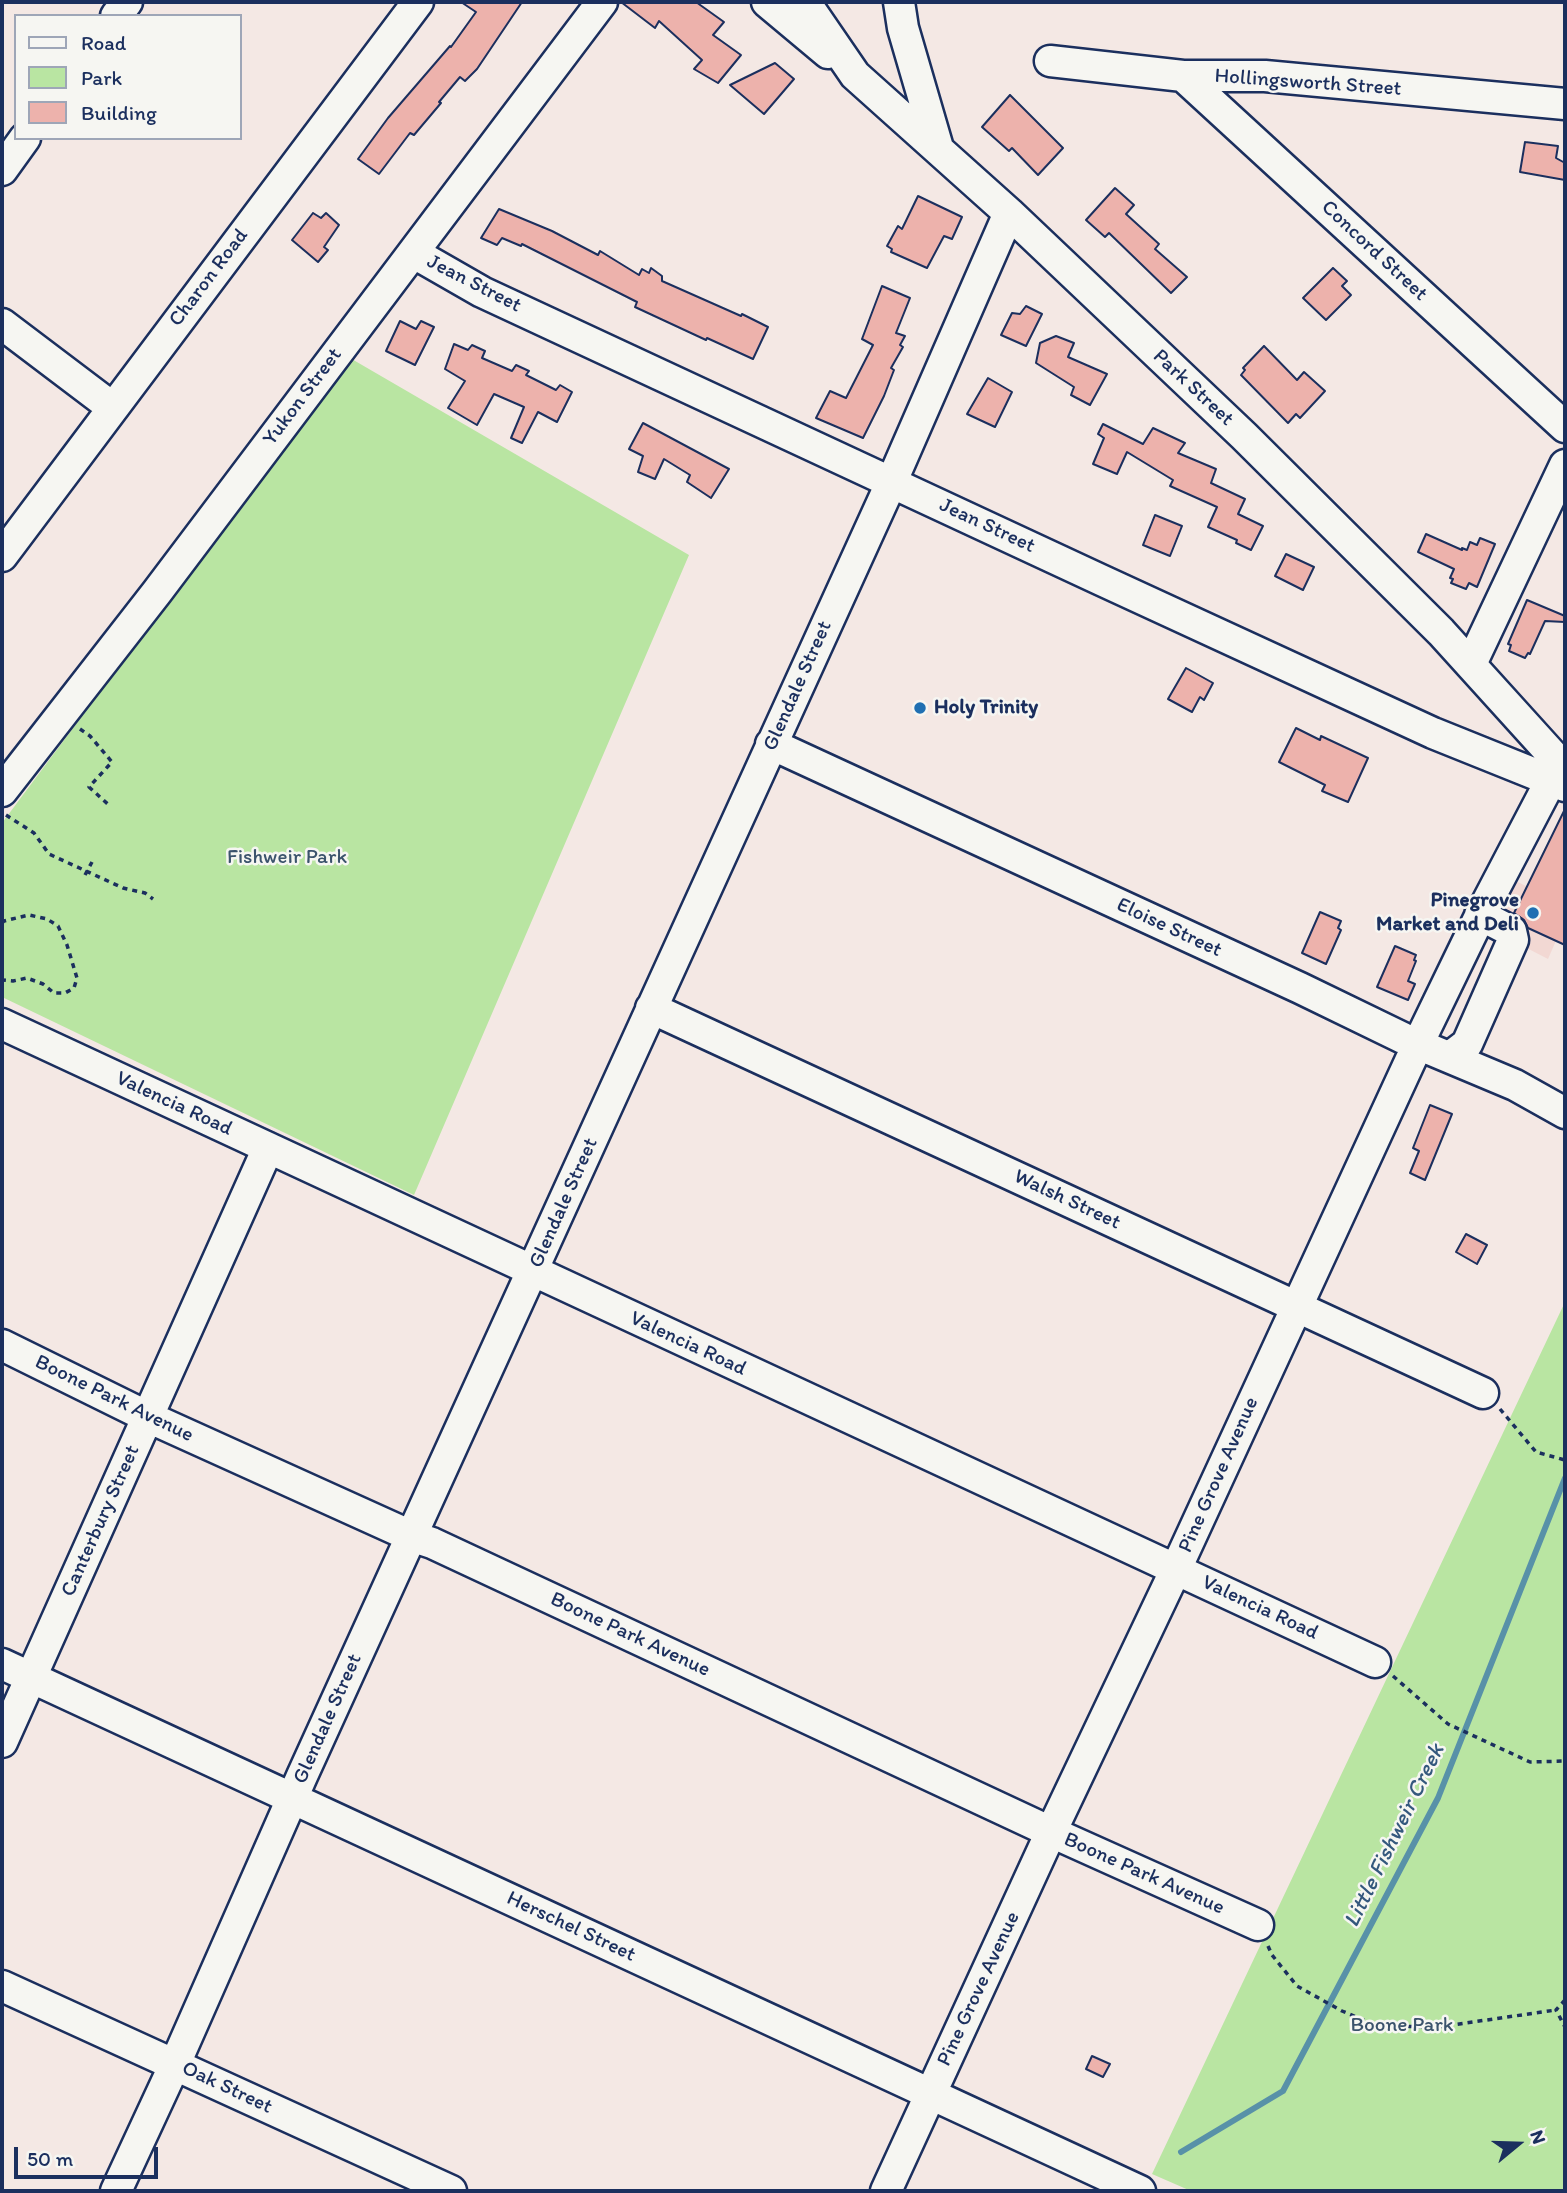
<!DOCTYPE html>
<style>
body{margin:0}
#map{position:relative;width:1567px;height:2193px;overflow:hidden;background:#f4e8e4;font-family:Itim,sans-serif}
canvas{display:block}
.frame{position:absolute;inset:0;border:4px solid #1b2f5e;pointer-events:none}
.legend{position:absolute;left:14px;top:14px;width:228px;height:126px;box-sizing:border-box;background:#f6f6f2;border:2px solid #9ea6b7;margin:0;padding:9px 12px;list-style:none;font-size:21px;color:#1b2f5e}
.legend li{display:flex;align-items:center;gap:14px;height:35px}
.legend b{width:35px;border:2px solid #9ea6b7}
.north{position:absolute;left:1483px;top:2109px;width:70px;height:70px;-webkit-text-stroke:5px #f6f6f2;paint-order:stroke;rotate:71deg;font-size:19px;font-weight:700;line-height:28px;text-align:center;color:#1b2f5e}
.north::after{content:'';display:block;margin:auto;width:24px;height:32px;background:#1b2f5e;clip-path:polygon(50% 0,100% 100%,50% 72%,0 100%)}
.scale{position:absolute;left:14px;top:2147px;width:144px;height:32px;box-sizing:border-box;border:4px solid #1b2f5e;border-top:0;padding-left:9px;font-size:21px;line-height:24px;white-space:nowrap;color:#1b2f5e;-webkit-text-stroke:5px #f6f6f2;paint-order:stroke}
</style>
<div id="map">
<canvas width="1567" height="2193"></canvas>
<div class="frame"></div>
<ul class="legend">
<li><b style="height:9px;background:#f6f6f2"></b>Road</li>
<li><b style="height:19px;background:#b9e5a2"></b>Park</li>
<li><b style="height:19px;background:#edb2ac"></b>Building</li>
</ul>
<div class="north">N</div>
<div class="scale">50 m</div>
</div>
<script>
const ctx = document.querySelector('canvas').getContext('2d');
ctx.lineJoin = 'round';
function fill(path, color) {
  ctx.fillStyle = color;
  ctx.fill(path, 'evenodd');
}
function poly(rows) {
  const path = new Path2D();
  for (const r of rows) {
    path.moveTo(r[0], r[1]);
    for (let i = 2; i < r.length; i += 2) path.lineTo(r[i], r[i + 1]);
  }
  return path;
}
function trace(path, color, width, dash) {
  ctx.strokeStyle = color;
  ctx.lineWidth = width;
  ctx.lineCap = dash ? 'butt' : 'round';
  ctx.setLineDash(dash || []);
  ctx.stroke(path);
}
function label(font, color, halo, rows, align = 'center') {
  ctx.font = font + ' Itim,sans-serif';
  ctx.lineWidth = 5;
  ctx.setLineDash([]);
  ctx.textBaseline = 'middle';
  ctx.strokeStyle = halo;
  ctx.fillStyle = color;
  for (const [text, x, y, turn = 0] of rows) {
    ctx.save();
    ctx.translate(x, y);
    ctx.rotate((+turn || 0) * Math.PI / 180);
    ctx.textAlign = isNaN(turn) ? turn : align;
    if (halo) ctx.strokeText(text, 0, 0);
    ctx.fillText(text, 0, 0);
    ctx.restore();
  }
}
fill(poly([
 [1510,878,1565,906,1565,920,1548,959,1484,926]
]), '#f2d8d3');
fill(poly([
 [350,358,689,555,414,1195,2,997,2,823],
 [1565,1302,1565,2191,1191,2191,1152,2174]
]), '#b9e5a2');
trace(poly([
 [1181,2152,1283,2091,1438,1798,1565,1478]
]), '#5891a8', 6);
const building = poly([
 [461,2,522,2,477,69,465,81,460,77,439,102,441,103,414,135,410,133,379,174,358,159,388,118,450,46,451,47,476,12,461,2],
 [621,2,696,2,724,22,713,35,741,55,718,83,694,69,702,60,659,21,655,28,621,2],
 [775,63,794,79,764,114,730,85,775,63],
 [1010,95,1063,148,1038,175,1012,148,1009,151,982,127,1010,95],
 [1525,142,1558,146,1556,158,1565,163,1565,180,1520,172,1525,142],
 [1115,188,1134,205,1126,214,1159,244,1155,249,1187,277,1171,293,1109,233,1105,237,1086,220,1115,188],
 [918,196,962,217,952,239,944,236,927,268,891,252,892,249,887,246,898,226,902,229,918,196],
 [499,209,552,231,598,255,600,251,639,275,642,269,649,273,651,268,662,276,662,281,741,316,742,314,768,327,753,359,707,338,706,340,635,307,637,302,522,244,521,246,502,238,497,245,481,238,499,209],
 [313,213,321,218,326,213,339,225,324,247,328,250,318,262,292,240,313,213],
 [1333,268,1347,281,1342,286,1351,295,1326,320,1303,298,1333,268],
 [882,286,910,298,896,333,905,336,900,345,903,347,891,368,894,370,884,396,863,438,816,418,830,391,846,398,873,345,862,339,882,286],
 [1026,306,1042,314,1026,346,1001,335,1012,313,1020,314,1026,306],
 [400,321,416,329,421,321,434,327,415,365,386,351,400,321],
 [1056,336,1074,343,1068,357,1107,374,1090,405,1071,395,1074,387,1036,363,1040,343,1056,336],
 [454,344,468,350,472,345,485,351,482,358,512,371,516,365,529,371,526,375,556,390,560,385,572,392,557,422,538,412,522,443,511,438,524,407,494,394,477,425,448,408,465,381,445,369,454,344],
 [1264,346,1297,380,1304,372,1325,391,1300,418,1296,414,1288,423,1241,375,1245,370,1243,368,1264,346],
 [988,378,1012,392,995,427,967,414,988,378],
 [643,423,729,469,711,498,687,482,690,475,664,459,655,479,638,472,643,456,629,449,643,423],
 [1103,424,1143,444,1153,428,1185,443,1178,453,1216,469,1211,483,1245,499,1238,514,1263,526,1251,550,1236,543,1237,540,1208,527,1217,507,1170,486,1173,480,1127,452,1117,474,1093,464,1104,438,1098,434,1103,424],
 [1155,515,1182,526,1170,556,1143,545,1155,515],
 [1426,534,1462,550,1462,548,1467,550,1470,542,1477,545,1480,538,1495,544,1477,587,1469,583,1466,589,1451,583,1453,579,1450,578,1454,569,1418,552,1426,534],
 [1286,554,1314,567,1303,590,1275,576,1286,554],
 [1527,600,1565,616,1565,622,1545,621,1530,654,1528,653,1525,658,1509,651,1511,645,1508,644,1527,600],
 [1186,668,1213,683,1204,700,1200,697,1192,712,1168,699,1186,668],
 [1296,728,1320,740,1321,736,1368,758,1348,802,1322,791,1325,785,1279,762,1296,728],
 [1565,809,1565,945,1528,928,1524,920,1514,913,1565,809],
 [1320,912,1341,921,1338,928,1341,930,1326,964,1302,953,1320,912],
 [1395,946,1416,955,1414,960,1416,961,1408,981,1415,984,1408,1000,1377,987,1395,946],
 [1430,1105,1452,1114,1425,1180,1410,1173,1419,1151,1413,1148,1430,1105],
 [1466,1234,1487,1245,1477,1264,1456,1252,1466,1234],
 [1092,2056,1110,2064,1103,2077,1086,2069,1092,2056]
]);
fill(building, '#edb2ac');
trace(building, '#1b2f5e', 2);
const minor = poly([
 [767,2,828,53],
 [805,2,855,75,1009,213,1244,436,1441,632,1565,769],
 [899,2,903,28,938,148],
 [116,16,127,2],
 [1050,61,1183,76,1265,76,1565,104],
 [1183,76,1565,427],
 [2,170,25,138],
 [414,253,482,292,1101,580,1433,733,1565,786],
 [2,324,113,408],
 [2,556,418,2],
 [1471,664,1565,465],
 [771,744,1300,988,1403,1038,1515,1085,1565,1113],
 [2,791,157,592,602,2],
 [651,1008,1483,1393],
 [2,1024,1375,1662],
 [1450,1057,1467,1044,1513,940,1511,931,1480,915],
 [2,1345,148,1417,411,1536,432,1543,1051,1832,1258,1925],
 [2,1664,1140,2191],
 [2,1742,268,1148],
 [2,1986,451,2191],
 [116,2191,175,2064,302,1776,892,481,1009,213],
 [886,2191,1051,1832,1176,1569,1418,1044,1482,912,1560,763]
]);
trace(minor, '#1b2f5e', 35);
trace(poly([
 [80,729,90,736,112,762,89,787,111,807],
 [6,815,34,833,49,854,123,888,145,893,153,899],
 [85,875,92,862],
 [2,923,4,921,29,915,47,919,58,926,67,945,77,978,74,988,65,993,54,993,43,984,27,978,13,981,2,980],
 [1500,1409,1536,1452,1565,1460],
 [1393,1676,1448,1724,1530,1762,1565,1761],
 [1268,1946,1272,1955,1297,1986,1342,2011,1378,2026,1438,2027,1556,2010],
 [1565,2000,1556,2010,1565,2027]
]), '#1b2f5e', 3.5, [5, 5]);
trace(minor, '#f6f6f2', 30);
for (const [x, y, r, color] of [
 [920,708,7,"#1f6fb2"],
 [1533,913,7,"#1f6fb2"]
]) {
  const dot = new Path2D();
  dot.arc(x, y, r, 0, 2 * Math.PI);
  ctx.fillStyle = color;
  ctx.fill(dot);
  trace(dot, '#f6f6f2', 2.5);
}
label('21px', '#1b2f5e', '#f6f6f2', [
 ["Hollingsworth Street",1308,83,4],
 ["Concord Street",1374,251,43],
 ["Charon Road",209,278,-53],
 ["Jean Street",474,284,27],
 ["Park Street",1193,388,43],
 ["Yukon Street",303,397,-53],
 ["Jean Street",987,526,25],
 ["Glendale Street",798,686,-66],
 ["Eloise Street",1169,928,25],
 ["Valencia Road",174,1104,25],
 ["Walsh Street",1067,1200,25],
 ["Glendale Street",564,1203,-66],
 ["Valencia Road",688,1344,25],
 ["Boone Park Avenue",114,1399,26],
 ["Pine Grove Avenue",1219,1475,-66],
 ["Canterbury Street",101,1521,-66],
 ["Valencia Road",1260,1608,25],
 ["Boone Park Avenue",630,1635,25],
 ["Glendale Street",328,1719,-66],
 ["Boone Park Avenue",1144,1874,24],
 ["Herschel Street",571,1927,25],
 ["Pine Grove Avenue",979,1989,-65],
 ["Oak Street",227,2088,25]
]);
label('bold 21px', '#1b2f5e', '#f6f6f2', [
 ["Holy Trinity",934,708],
 ["Pinegrove",1519,901,"right"],
 ["Market and Deli",1519,925,"right"]
], 'left');
label('21px', '#3b536c', '#f6f6f2', [
 ["Fishweir Park",287,858],
 ["Boone Park",1402,2026]
]);
label('italic 23px', '#34587d', '#f6f6f2', [
 ["Little Fishweir Creek",1395,1836,-64]
]);
</script>
